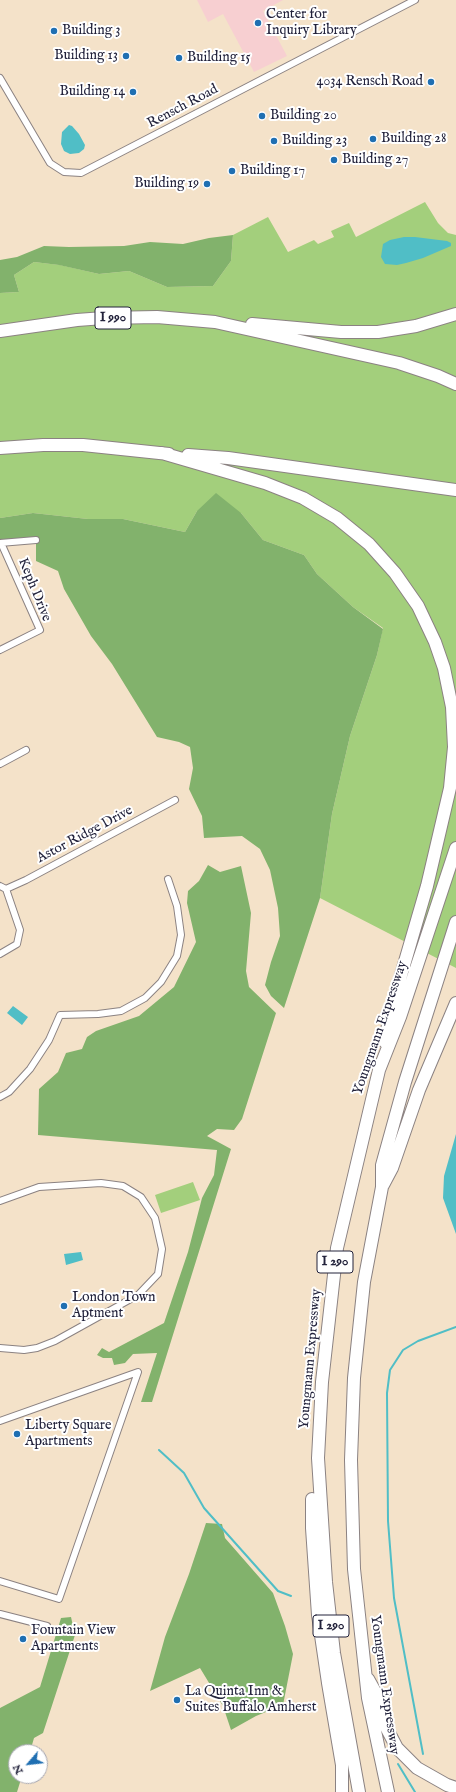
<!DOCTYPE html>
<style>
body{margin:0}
#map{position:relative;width:456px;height:1792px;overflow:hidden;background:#f4e2c9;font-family:"IM FELL English",serif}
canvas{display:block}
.north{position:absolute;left:8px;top:1744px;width:40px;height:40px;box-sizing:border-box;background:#fff;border:1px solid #a7a7b1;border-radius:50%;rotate:242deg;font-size:11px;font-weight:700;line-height:16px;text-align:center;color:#22223b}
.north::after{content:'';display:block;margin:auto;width:14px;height:18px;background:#1f6fb2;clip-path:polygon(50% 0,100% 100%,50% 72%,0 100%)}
</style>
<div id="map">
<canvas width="456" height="1792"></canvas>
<div class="north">N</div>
</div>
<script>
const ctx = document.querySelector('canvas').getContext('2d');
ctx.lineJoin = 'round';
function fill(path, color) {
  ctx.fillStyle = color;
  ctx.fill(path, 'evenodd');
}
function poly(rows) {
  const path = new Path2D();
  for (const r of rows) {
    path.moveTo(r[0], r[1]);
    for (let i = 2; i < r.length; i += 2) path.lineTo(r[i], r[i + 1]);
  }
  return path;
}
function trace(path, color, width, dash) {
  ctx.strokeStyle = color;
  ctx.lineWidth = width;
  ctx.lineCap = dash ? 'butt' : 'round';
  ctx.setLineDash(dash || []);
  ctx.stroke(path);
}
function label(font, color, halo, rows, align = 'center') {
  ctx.font = font + ' "IM FELL English",serif';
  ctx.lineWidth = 4;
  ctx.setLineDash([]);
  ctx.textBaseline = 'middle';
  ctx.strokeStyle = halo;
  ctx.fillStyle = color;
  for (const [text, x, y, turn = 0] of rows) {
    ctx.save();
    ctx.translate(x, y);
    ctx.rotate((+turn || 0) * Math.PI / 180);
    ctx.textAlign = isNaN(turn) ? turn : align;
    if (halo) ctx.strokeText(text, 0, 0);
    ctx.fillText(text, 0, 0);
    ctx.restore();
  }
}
fill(poly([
 [197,0,283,0,263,11,287,56,254,72,223,14,208,22]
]), '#f7cfd1');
fill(poly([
 [425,202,438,223,448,233,456,235,456,968,320,898,332,814,350,736,377,655,383,628,353,607,317,574,304,555,263,540,241,513,197,511,185,532,123,519,88,519,33,513,0,518,0,293,19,292,14,275,34,262,60,265,99,274,129,271,167,287,213,286,231,261,233,235,268,217,288,252,314,240,318,244,334,237,331,231,349,223,356,237],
 [193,1182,200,1200,161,1213,155,1195]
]), '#a3cf7c');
fill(poly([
 [233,235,231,261,213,286,167,287,129,271,99,274,59,265,34,262,14,275,19,292,0,293,0,260,17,257,44,246,69,247,124,246,150,242,183,244,209,238],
 [216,493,241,513,263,540,304,555,317,574,353,607,383,629,377,655,350,736,332,814,320,898,284,1008,271,996,265,985,271,962,280,936,278,908,270,870,260,849,242,836,204,838,202,816,189,789,193,768,190,747,179,742,157,737,112,664,91,636,64,589,58,571,36,561,36,540,0,543,0,518,33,513,88,519,123,519,185,532,197,511],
 [208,865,220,872,241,866,251,913,246,971,249,987,276,1013,242,1119,234,1130,217,1129,207,1136,231,1149,152,1402,141,1402,157,1353,133,1354,125,1363,114,1365,112,1358,103,1358,97,1355,102,1348,109,1352,164,1323,188,1252,202,1198,214,1175,217,1150,38,1135,39,1089,58,1072,66,1053,82,1049,87,1037,96,1031,139,1016,174,987,196,942,187,903,188,891,199,881],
 [206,1523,222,1524,225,1538,273,1593,285,1626,293,1654,283,1705,256,1716,231,1730,223,1706,200,1668,150,1691,165,1637,189,1574],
 [71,1617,75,1635,43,1733,34,1738,30,1752,16,1752,16,1776,22,1776,17,1792,0,1792,0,1708,40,1687,61,1618]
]), '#82b26c');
fill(poly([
 [69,125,72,126,79,134,85,145,84,149,79,153,70,154,64,151,61,144,62,132],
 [404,237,415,237,447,241,451,243,451,246,423,258,406,263,397,265,385,264,381,257,383,244,390,240],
 [13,1006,28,1017,22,1025,7,1013],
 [456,1134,456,1234,443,1198,444,1176],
 [81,1252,83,1260,66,1265,64,1254]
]), '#50bec6');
trace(poly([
 [159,1450,184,1473,204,1508,278,1591,291,1596],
 [423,1754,394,1598,388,1521,387,1393,390,1370,403,1350,418,1341,456,1327],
 [398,1764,415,1792]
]), '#50bec6', 2);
const street = poly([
 [0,78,50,163,64,172,81,173,415,0],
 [0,543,36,540],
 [0,650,40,630,1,543],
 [0,764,26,750],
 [0,886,6,889,26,880,175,800],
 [0,954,17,944,20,930,6,889],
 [0,1097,9,1092,30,1069,49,1040,60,1015,98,1014,121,1011,145,998,161,982,177,956,181,935,177,906,168,879],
 [0,1201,39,1187,101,1183,123,1186,141,1197,155,1218,162,1249,158,1274,138,1295,55,1341,37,1348,24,1350,0,1348],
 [0,1421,138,1372,59,1599,0,1581],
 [0,1614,47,1626]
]);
const highway = poly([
 [252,324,341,332,378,332,416,326,456,314],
 [0,331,77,320,104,318,157,317,215,322,399,363,438,376,456,384],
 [0,448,43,445,83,445,169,454],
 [162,453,265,483,303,498,337,518,369,544,395,573,418,606,435,642,444,668,452,707,454,747,450,788,427,886,390,1013,385,1042],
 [188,455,228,458,456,490],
 [383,1185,392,1168,419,1090,456,1003],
 [312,1499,312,1528,318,1615,328,1683,342,1765,342,1792],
 [368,1679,378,1697,386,1727,397,1748,417,1768,447,1785,456,1788],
 [359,1792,334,1653,326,1582,318,1458,322,1382,337,1248,379,1070,400,1017,456,848],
 [388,1792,368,1698,354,1569,351,1460,354,1378,364,1282,382,1187,382,1165,405,1082,456,922]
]);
trace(street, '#8b8282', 8);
trace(highway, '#8b8282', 14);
trace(street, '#fff', 6);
trace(highway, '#fff', 12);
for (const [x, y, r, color] of [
 [258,23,4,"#1f6fb2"],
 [54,31,4,"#1f6fb2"],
 [126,56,4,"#1f6fb2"],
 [179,58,4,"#1f6fb2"],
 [431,82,4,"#1f6fb2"],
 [133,92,4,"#1f6fb2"],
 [262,116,4,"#1f6fb2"],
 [373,139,4,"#1f6fb2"],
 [274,141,4,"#1f6fb2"],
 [334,160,4,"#1f6fb2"],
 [232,171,4,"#1f6fb2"],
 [207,184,4,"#1f6fb2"],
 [64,1306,4,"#1f6fb2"],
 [17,1434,4,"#1f6fb2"],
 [23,1639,4,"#1f6fb2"],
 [177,1700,4,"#1f6fb2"]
]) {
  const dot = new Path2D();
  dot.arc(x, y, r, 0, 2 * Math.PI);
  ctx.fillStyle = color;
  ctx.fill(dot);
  trace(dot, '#fff', 1.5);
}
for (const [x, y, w] of [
 [113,318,36],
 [335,1262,36],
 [331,1626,36]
]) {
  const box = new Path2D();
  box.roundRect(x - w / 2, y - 11, w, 22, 3);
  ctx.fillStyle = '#fff';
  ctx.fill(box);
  trace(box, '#22223b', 1);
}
label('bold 13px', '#22223b', null, [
 ["I 990",113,318],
 ["I 290",335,1262],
 ["I 290",331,1626]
]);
label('14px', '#22223b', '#fff', [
 ["Center for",266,15],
 ["Inquiry Library",266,31],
 ["Building 3",62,31],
 ["Building 13",118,56,"right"],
 ["Building 15",187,58],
 ["4034 Rensch Road",423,82,"right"],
 ["Building 14",125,92,"right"],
 ["Building 20",270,116],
 ["Building 28",381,139],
 ["Building 23",282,141],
 ["Building 27",342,160],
 ["Building 17",240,171],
 ["Building 19",199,184,"right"],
 ["London Town",72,1298],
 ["Aptment",72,1314],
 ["Liberty Square",25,1426],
 ["Apartments",25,1442],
 ["Fountain View",31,1631],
 ["Apartments",31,1647],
 ["La Quinta Inn &",185,1692],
 ["Suites Buffalo Amherst",185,1708]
], 'left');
label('14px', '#22223b', '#fff', [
 ["Rensch Road",183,107,-28],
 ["Keph Drive",34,590,68],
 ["Astor Ridge Drive",85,835,-28],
 ["Youngmann Expressway",381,1028,-71],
 ["Youngmann Expressway",311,1359,-85],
 ["Youngmann Expressway",384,1685,82]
]);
</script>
